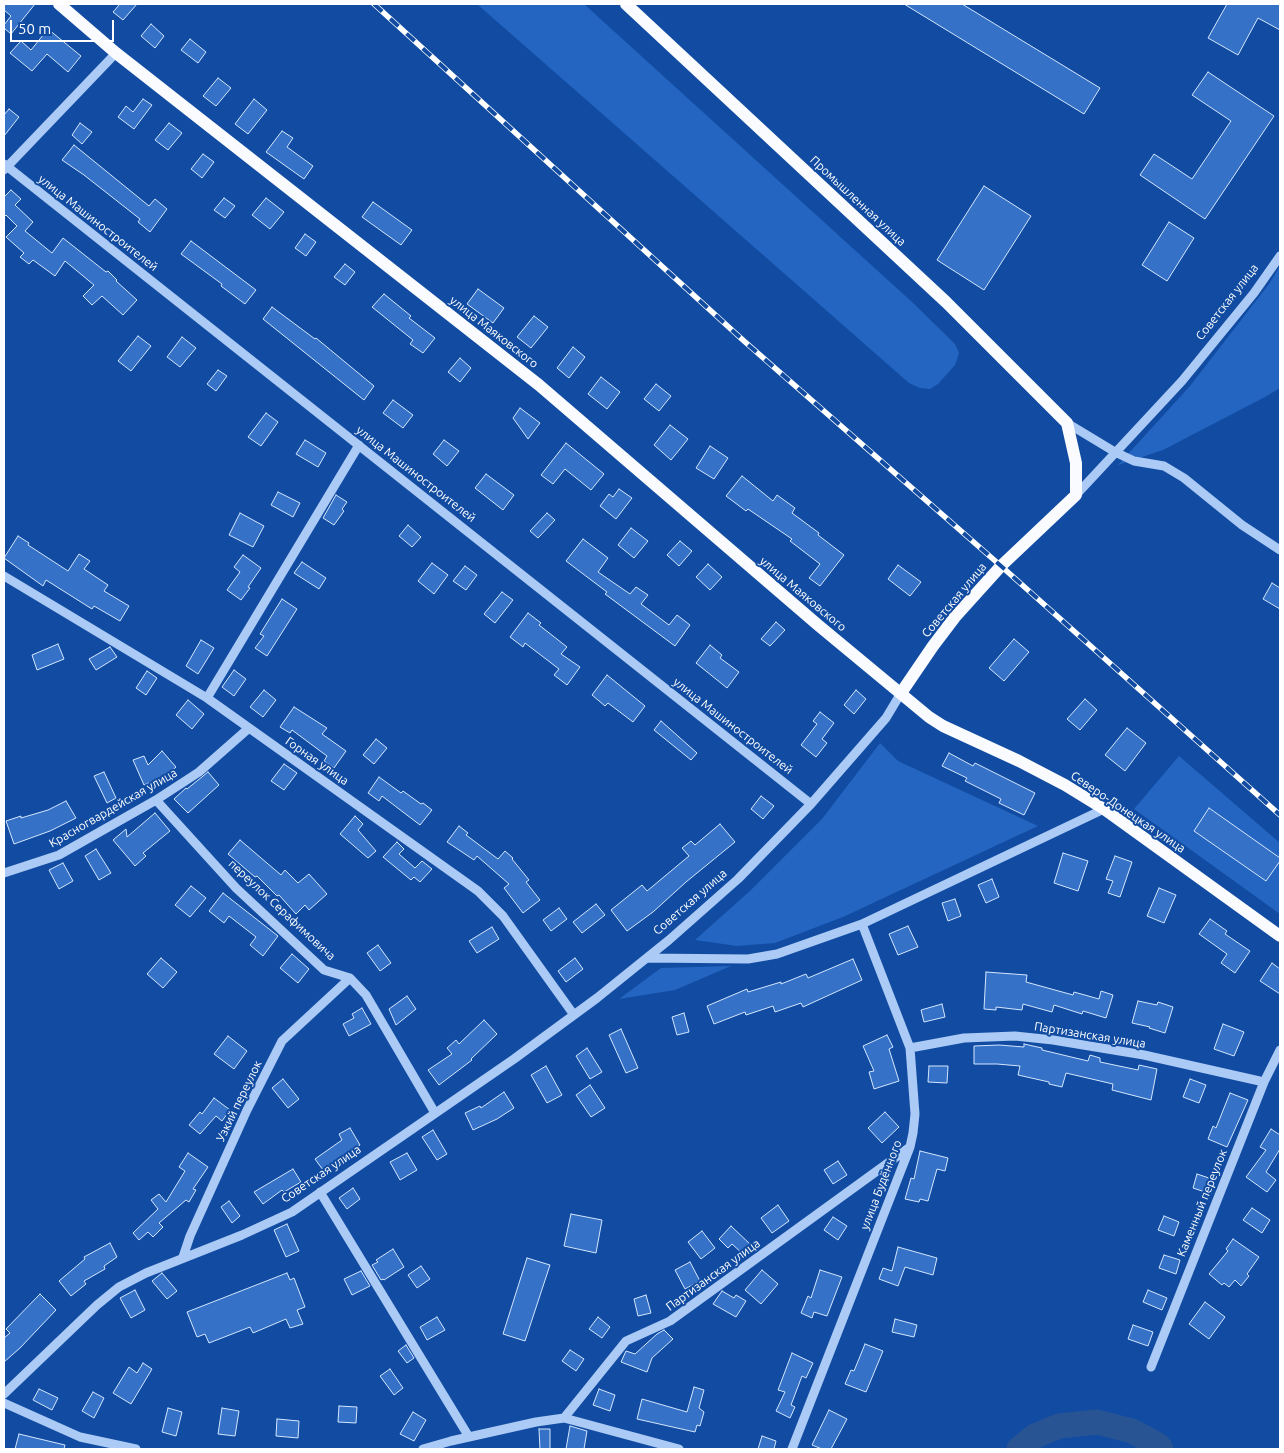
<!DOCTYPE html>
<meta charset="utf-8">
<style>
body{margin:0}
#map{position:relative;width:1284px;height:1453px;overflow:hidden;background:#114ca2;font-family:Ubuntu,sans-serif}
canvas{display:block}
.frame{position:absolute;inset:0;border:5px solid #fff;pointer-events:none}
.scale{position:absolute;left:10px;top:20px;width:104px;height:22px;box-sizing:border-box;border:2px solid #fff;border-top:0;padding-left:6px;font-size:15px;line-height:18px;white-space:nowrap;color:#fff;-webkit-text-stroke:4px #114ca2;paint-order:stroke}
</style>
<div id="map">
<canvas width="1284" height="1453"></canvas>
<div class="frame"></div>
<div class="scale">50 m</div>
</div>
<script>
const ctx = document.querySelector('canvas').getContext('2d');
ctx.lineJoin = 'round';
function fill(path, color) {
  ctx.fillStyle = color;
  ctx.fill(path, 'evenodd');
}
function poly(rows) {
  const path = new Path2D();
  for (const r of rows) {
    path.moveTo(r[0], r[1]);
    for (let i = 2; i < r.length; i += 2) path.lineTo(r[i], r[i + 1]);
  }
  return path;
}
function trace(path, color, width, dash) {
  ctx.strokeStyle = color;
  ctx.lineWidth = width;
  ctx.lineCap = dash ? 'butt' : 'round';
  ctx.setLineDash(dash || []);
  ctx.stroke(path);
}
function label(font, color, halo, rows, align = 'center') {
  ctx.font = font + ' Ubuntu,sans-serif';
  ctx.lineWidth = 4;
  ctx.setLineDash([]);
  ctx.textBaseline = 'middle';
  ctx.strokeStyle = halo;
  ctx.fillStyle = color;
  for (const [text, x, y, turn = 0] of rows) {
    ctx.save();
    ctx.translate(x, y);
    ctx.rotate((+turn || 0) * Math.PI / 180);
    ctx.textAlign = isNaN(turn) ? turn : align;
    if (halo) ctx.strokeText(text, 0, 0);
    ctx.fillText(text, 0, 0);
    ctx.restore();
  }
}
fill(poly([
 [477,4,584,4,912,302,955,344,959,353,955,365,938,384,930,389,920,388,909,383],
 [1280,266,1280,388,1265,397,1163,450,1118,465,1190,386,1269,284],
 [880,743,898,761,1038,826,843,917,775,943,737,946,695,940,751,890,822,819],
 [1179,756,1280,843,1280,914,1134,809],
 [731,966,675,990,619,999,661,968]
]), '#2465c1');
trace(poly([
 [1019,1449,1035,1436,1059,1426,1097,1422,1132,1431,1158,1445,1161,1449]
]), '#295494', 25);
const building = poly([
 [4,4,35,4,11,34,4,28,4,25,11,16,4,10,4,4],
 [120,4,137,4,123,20,113,12,120,4],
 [904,4,962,4,1100,88,1084,114,904,4],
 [1227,4,1280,4,1280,30,1258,18,1238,55,1208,38,1227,4],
 [151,24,164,36,155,48,141,36,151,24],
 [48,29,81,56,68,72,47,54,32,71,10,53,21,41,31,50,48,29],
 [190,39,206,52,198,63,181,50,190,39],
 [1208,72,1274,116,1205,219,1140,175,1154,154,1192,179,1231,121,1192,95,1208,72],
 [218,78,231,88,216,106,203,96,218,78],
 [143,99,152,105,134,129,118,117,126,106,133,112,143,99],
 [254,99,267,110,248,134,235,124,254,99],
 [9,109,19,117,4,136,4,115,9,109],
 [80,123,92,132,82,144,72,135,80,123],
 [169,123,182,133,168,150,155,140,169,123],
 [282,131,293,138,287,147,313,166,304,179,266,152,282,131],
 [74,145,149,206,155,199,167,209,150,232,138,222,140,219,84,175,62,160,74,145],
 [203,154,214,162,202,178,191,169,203,154],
 [984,186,1031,216,984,290,937,260,984,186],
 [11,190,21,199,15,205,33,222,25,231,52,253,63,238,106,272,108,271,117,280,116,281,137,300,123,315,102,296,92,305,83,296,94,285,65,261,55,276,33,260,29,264,20,257,24,253,6,237,17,226,6,215,4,217,4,195,5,196,11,190],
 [224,198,235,206,225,218,214,210,224,198],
 [266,198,284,212,270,229,252,215,266,198],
 [373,202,412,230,401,245,362,217,373,202],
 [1169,222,1194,238,1167,281,1142,265,1169,222],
 [305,234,316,242,306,256,295,248,305,234],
 [191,241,256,290,245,304,221,286,222,284,181,254,191,241],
 [345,264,355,272,345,285,334,277,345,264],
 [478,289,504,308,493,323,467,304,478,289],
 [384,294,411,316,409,318,435,338,423,353,410,344,413,340,372,307,384,294],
 [272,307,315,339,316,338,374,386,364,400,263,319,272,307],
 [534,316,548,327,531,348,517,337,534,316],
 [138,336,151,346,131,371,118,361,138,336],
 [182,337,196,348,180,367,167,357,182,337],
 [573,347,585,357,569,378,557,368,573,347],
 [460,358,471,368,460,382,448,372,460,358],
 [218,370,227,376,216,391,207,384,218,370],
 [601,377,620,392,607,409,588,394,601,377],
 [656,384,671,396,659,411,644,399,656,384],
 [393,400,413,415,403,428,383,413,393,400],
 [520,408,540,423,528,439,513,418,520,408],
 [266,413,278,422,261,446,248,437,266,413],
 [670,425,688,439,671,460,654,445,670,425],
 [305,440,326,453,318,467,296,454,305,440],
 [444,440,459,451,447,466,433,454,444,440],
 [566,443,604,474,591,490,565,469,553,484,541,475,566,443],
 [710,446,728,458,714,479,696,468,710,446],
 [486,474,514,495,503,510,475,488,486,474],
 [742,476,773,501,777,495,795,508,792,513,819,533,818,535,844,555,820,586,809,578,820,564,790,541,792,539,748,509,746,511,726,496,742,476],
 [619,489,632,498,616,519,600,506,609,494,613,497,619,489],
 [278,492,300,503,293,517,271,505,278,492],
 [336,495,347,502,342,509,344,511,334,525,323,518,336,495],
 [240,513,264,526,253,547,229,535,240,513],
 [547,513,555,520,538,538,530,531,547,513],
 [408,525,421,537,412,547,399,536,408,525],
 [631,528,648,541,634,558,618,545,631,528],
 [18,536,29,543,28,545,68,571,79,554,90,561,84,569,108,585,104,591,129,606,120,621,94,606,92,609,46,580,43,586,4,558,18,536],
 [583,539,608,558,598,572,630,594,636,587,648,595,641,604,669,625,677,615,690,625,675,646,605,594,607,592,566,561,583,539],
 [680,541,692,551,679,566,667,555,680,541],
 [243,555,261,568,248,587,250,588,241,600,227,590,240,572,234,567,243,555],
 [302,562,326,578,319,589,294,573,302,562],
 [432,563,448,575,434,594,418,581,432,563],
 [708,564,722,577,710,590,696,577,708,564],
 [898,565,921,582,910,596,888,579,898,565],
 [465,566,477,575,466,590,453,581,465,566],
 [1272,583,1280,588,1280,609,1263,599,1272,583],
 [502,592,513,600,495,623,484,614,502,592],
 [282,599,297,609,267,656,255,648,264,636,260,634,282,599],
 [528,613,541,623,539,625,567,647,561,654,580,667,567,685,554,675,559,669,525,643,523,647,510,637,528,613],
 [776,622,785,630,770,646,761,639,776,622],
 [1014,639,1029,652,1004,681,989,668,1014,639],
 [201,640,214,648,198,674,186,666,201,640],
 [58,644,64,659,37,670,32,655,58,644],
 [710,645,722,655,720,658,739,672,727,688,696,663,710,645],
 [110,647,117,657,96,670,89,659,110,647],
 [234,670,246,679,234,696,222,687,234,670],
 [147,671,157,678,146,695,136,688,147,671],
 [607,675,645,706,633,722,608,703,605,706,592,695,607,675],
 [264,690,276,700,263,717,250,707,264,690],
 [856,690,866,699,854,714,844,705,856,690],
 [1085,699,1097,710,1080,730,1067,719,1085,699],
 [188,700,204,714,192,729,176,715,188,700],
 [294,707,327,728,322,734,346,751,334,768,324,761,327,756,292,730,290,733,280,727,294,707],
 [820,712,834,723,822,739,827,743,816,757,801,745,817,724,813,721,820,712],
 [661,721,697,753,691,760,654,730,661,721],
 [1127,728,1146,743,1125,771,1105,755,1127,728],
 [376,739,387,748,374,764,363,755,376,739],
 [162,751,176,767,168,774,144,785,133,760,144,756,148,765,162,751],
 [949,753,973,766,975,763,1035,793,1024,815,999,803,1001,799,965,781,967,778,942,766,949,753],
 [284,764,297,773,284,790,271,781,284,764],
 [104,772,116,798,107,803,94,776,104,772],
 [208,772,219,785,188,813,174,799,186,788,187,789,208,772],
 [379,777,401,793,403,791,421,804,423,803,432,810,420,825,382,796,379,801,368,793,379,777],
 [761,796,774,806,763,819,751,809,761,796],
 [66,801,76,818,50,831,14,844,6,821,21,816,21,818,48,810,66,801],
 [1209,808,1280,858,1280,861,1266,881,1194,831,1209,808],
 [155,813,170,831,143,853,146,856,135,866,113,840,126,829,127,837,155,813],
 [355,816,363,824,358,830,376,851,368,858,340,834,355,816],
 [720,824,735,842,686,882,653,912,627,931,611,910,642,885,647,891,689,856,682,848,691,841,695,845,720,824],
 [459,826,468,833,466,835,498,859,505,851,513,858,512,859,529,880,526,882,540,900,523,913,504,888,509,884,477,856,474,860,447,842,459,826],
 [240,840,281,875,285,870,298,883,309,874,327,894,309,910,305,905,296,914,279,895,277,896,257,876,255,877,228,854,240,840],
 [397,842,404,849,399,854,415,868,422,861,432,869,420,882,414,877,411,880,383,857,397,842],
 [96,849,111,873,99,880,85,856,96,849],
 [1063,853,1088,861,1078,891,1054,883,1063,853],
 [1115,856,1132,862,1120,897,1108,893,1113,881,1106,879,1115,856],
 [63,863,73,881,59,889,49,870,63,863],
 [992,879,999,897,986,903,978,885,992,879],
 [191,886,206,898,190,917,175,905,191,886],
 [1159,888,1176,895,1164,923,1147,916,1159,888],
 [223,893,278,936,263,956,250,945,256,937,229,916,224,923,209,911,223,893],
 [955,899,961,916,948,921,942,903,955,899],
 [596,904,605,915,582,933,573,922,596,904],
 [559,908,567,919,551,931,543,920,559,908],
 [1210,919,1227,931,1225,934,1250,951,1235,973,1221,963,1227,954,1199,934,1210,919],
 [908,926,918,947,898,955,889,934,908,926],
 [492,927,499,939,477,953,469,941,492,927],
 [378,945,391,963,380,971,367,953,378,945],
 [292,954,309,969,298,983,280,968,292,954],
 [161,958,177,972,163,988,147,974,161,958],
 [575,958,583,969,566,982,558,971,575,958],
 [853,959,862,980,803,1007,801,1003,775,1012,773,1006,746,1015,745,1012,714,1024,707,1006,747,989,748,992,781,982,781,984,806,974,808,978,853,959],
 [1272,963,1280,969,1280,994,1260,981,1272,963],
 [986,972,1027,975,1026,982,1073,995,1074,992,1099,999,1101,991,1113,995,1106,1018,1083,1011,1082,1014,1054,1005,1052,1012,1023,1004,1022,1010,996,1007,996,1010,984,1009,986,972],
 [407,996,416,1009,396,1025,389,1009,407,996],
 [1138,1001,1157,1005,1158,1002,1173,1007,1165,1033,1149,1028,1150,1027,1132,1023,1138,1001],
 [942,1004,945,1017,924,1022,921,1010,942,1004],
 [362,1008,371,1024,349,1036,343,1024,354,1018,352,1014,362,1008],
 [684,1013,689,1032,677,1035,672,1017,684,1013],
 [484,1020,497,1034,471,1059,472,1060,439,1085,428,1070,452,1054,447,1048,456,1040,459,1044,484,1020],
 [1223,1024,1244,1032,1234,1056,1214,1049,1223,1024],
 [621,1029,638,1068,626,1073,609,1035,621,1029],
 [887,1035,893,1047,889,1049,899,1081,874,1089,869,1072,874,1071,863,1046,887,1035],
 [228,1036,247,1051,234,1069,214,1054,228,1036],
 [1024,1044,1042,1048,1042,1050,1088,1061,1090,1055,1100,1058,1100,1062,1138,1070,1139,1065,1157,1069,1151,1100,1112,1090,1113,1084,1066,1073,1062,1087,1049,1084,1049,1082,1018,1075,1020,1066,997,1064,974,1064,974,1046,999,1045,1024,1047,1024,1044],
 [587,1048,602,1072,590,1079,576,1056,587,1048],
 [546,1066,562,1095,547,1103,531,1075,546,1066],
 [929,1066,948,1066,947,1083,928,1082,929,1066],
 [283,1079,299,1099,288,1108,272,1088,283,1079],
 [1190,1079,1206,1085,1199,1103,1183,1097,1190,1079],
 [590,1085,605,1108,591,1117,576,1095,590,1085],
 [504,1092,514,1108,497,1119,473,1130,465,1113,480,1106,481,1108,504,1092],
 [1230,1093,1248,1100,1227,1147,1208,1139,1213,1126,1216,1128,1230,1093],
 [214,1098,230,1110,222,1121,216,1116,200,1134,189,1125,200,1112,202,1114,214,1098],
 [885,1112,899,1127,882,1143,868,1128,885,1112],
 [350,1128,360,1145,323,1170,315,1159,342,1140,339,1134,350,1128],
 [1271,1129,1280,1135,1280,1149,1266,1172,1276,1180,1267,1192,1246,1177,1266,1150,1260,1147,1271,1129],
 [433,1130,447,1154,437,1160,422,1137,433,1130],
 [920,1151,948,1158,945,1171,937,1169,928,1201,920,1199,919,1202,905,1199,911,1178,914,1179,920,1151],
 [188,1153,208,1167,193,1189,196,1190,189,1202,186,1200,159,1223,163,1227,153,1237,148,1232,139,1240,133,1233,158,1209,151,1200,159,1194,166,1202,185,1171,179,1167,188,1153],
 [407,1153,417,1170,400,1180,390,1162,407,1153],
 [838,1161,847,1175,833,1184,824,1170,838,1161],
 [293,1169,301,1182,284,1192,282,1190,263,1204,254,1192,293,1169],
 [1197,1174,1215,1180,1211,1194,1193,1188,1197,1174],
 [353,1188,360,1199,347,1209,339,1198,353,1188],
 [229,1201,240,1216,232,1223,221,1207,229,1201],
 [778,1205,789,1221,772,1233,761,1218,778,1205],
 [1252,1208,1270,1220,1262,1233,1243,1220,1252,1208],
 [571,1214,602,1220,596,1253,564,1246,571,1214],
 [1164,1216,1179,1222,1174,1236,1158,1230,1164,1216],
 [833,1217,847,1226,838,1240,824,1230,833,1217],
 [287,1224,299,1251,286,1257,274,1230,287,1224],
 [731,1226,751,1245,743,1254,732,1244,728,1248,719,1239,731,1226],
 [702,1231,715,1248,701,1259,688,1242,702,1231],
 [1233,1239,1259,1257,1247,1274,1249,1276,1241,1286,1235,1280,1229,1287,1224,1283,1222,1285,1209,1274,1228,1251,1226,1249,1233,1239],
 [110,1243,117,1257,104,1266,105,1269,84,1281,86,1284,71,1296,59,1281,85,1259,84,1257,110,1243],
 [898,1247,937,1258,933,1275,905,1267,898,1286,879,1279,883,1268,892,1271,898,1247],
 [393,1249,404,1267,384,1280,383,1279,381,1280,372,1265,378,1262,376,1260,393,1249],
 [1164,1255,1180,1260,1176,1274,1159,1268,1164,1255],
 [527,1258,550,1265,525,1341,503,1334,527,1258],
 [690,1262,700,1281,685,1289,675,1270,690,1262],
 [421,1266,430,1279,417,1288,408,1275,421,1266],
 [762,1270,778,1284,761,1304,745,1290,762,1270],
 [820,1270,842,1277,827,1316,814,1312,812,1318,801,1313,808,1296,811,1298,820,1270],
 [361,1271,370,1286,352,1295,344,1279,361,1271],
 [162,1273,177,1291,167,1299,152,1281,162,1273],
 [287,1273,290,1280,294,1278,305,1307,297,1310,303,1324,290,1328,286,1319,253,1333,250,1327,209,1343,205,1334,197,1337,187,1312,287,1273],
 [135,1290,145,1310,131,1318,120,1298,135,1290],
 [1148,1290,1167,1298,1162,1310,1143,1302,1148,1290],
 [722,1291,734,1298,736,1295,746,1301,736,1317,713,1304,722,1291],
 [40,1294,56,1310,20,1348,4,1362,4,1338,10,1333,6,1329,40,1294],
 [646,1295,651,1313,638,1316,634,1299,646,1295],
 [1205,1302,1225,1317,1209,1339,1189,1324,1205,1302],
 [437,1317,445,1330,427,1340,420,1327,437,1317],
 [598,1317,610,1327,602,1338,589,1329,598,1317],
 [895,1319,917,1325,914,1337,892,1332,895,1319],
 [1133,1325,1153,1332,1148,1346,1128,1339,1133,1325],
 [664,1330,673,1339,652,1358,647,1372,621,1362,626,1351,635,1354,657,1334,664,1330],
 [865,1344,883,1351,866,1392,845,1384,851,1370,854,1371,865,1344],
 [406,1345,414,1358,407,1363,398,1351,406,1345],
 [570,1350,584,1359,576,1371,562,1361,570,1350],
 [792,1353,813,1363,806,1378,802,1376,791,1405,795,1407,790,1418,776,1411,785,1392,778,1390,792,1353],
 [143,1363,152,1369,131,1404,113,1393,129,1367,137,1373,143,1363],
 [390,1369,403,1388,394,1395,380,1376,390,1369],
 [694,1387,704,1390,699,1408,704,1412,700,1426,697,1425,695,1432,637,1419,642,1399,687,1412,694,1387],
 [39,1389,58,1398,52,1410,33,1400,39,1389],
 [599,1389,615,1395,610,1411,593,1405,599,1389],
 [93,1392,104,1398,94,1418,82,1411,93,1392],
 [339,1406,357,1407,356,1423,338,1422,339,1406],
 [168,1408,182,1412,176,1436,162,1432,168,1408],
 [222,1408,239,1411,235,1436,218,1434,222,1408],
 [829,1410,847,1419,831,1449,822,1449,812,1445,829,1410],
 [413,1412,426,1420,414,1441,400,1434,413,1412],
 [277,1419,299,1421,298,1438,276,1436,277,1419],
 [570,1426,587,1431,584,1449,566,1449,570,1426],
 [539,1429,550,1429,550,1449,540,1449,539,1429],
 [19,1434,65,1445,64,1449,15,1449,19,1434],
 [762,1436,776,1441,774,1449,758,1449,762,1436]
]);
fill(building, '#3572c7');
trace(building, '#d4e6fe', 1);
trace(poly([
 [4,164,811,804],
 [4,170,116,53],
 [1067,423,1115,452,1134,461,1164,466,1184,478,1242,525,1280,550],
 [1076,495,1182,381,1254,293,1280,256],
 [4,576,207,698,478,891,503,916,574,1015],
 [207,698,359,445],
 [156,800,236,888,324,970,350,978,366,995,435,1113],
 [4,873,59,855,156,800,199,772,249,728],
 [647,958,748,959,777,954,862,924,1104,809],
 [910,1048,964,1038,1015,1036,1053,1040,1144,1055,1264,1082],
 [320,1192,469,1437],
 [183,1257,190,1236,247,1110,282,1041,350,978],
 [1151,1367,1264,1082,1280,1050],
 [4,1394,97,1305,119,1287,146,1273,242,1235,292,1212,514,1059,597,998,669,940,738,879,811,804,886,718,901,693],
 [4,1403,80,1437,136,1449],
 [564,1418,679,1449],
 [423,1449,451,1441,536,1422,564,1418,626,1341,670,1321,910,1147],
 [792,1449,910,1147,913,1133,915,1114,910,1048,862,924]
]), '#abcaf5', 9);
trace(poly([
 [59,4,116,53,539,385,818,625,929,717,943,726,1019,761,1065,785,1104,809,1280,936],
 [626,4,946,302,1067,423,1076,463,1076,495,1001,566,955,617,933,646,901,693]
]), '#f9fbff', 12);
const rail = poly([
 [374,4,744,341,1001,566,1280,815]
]);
trace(rail, '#fff', 5.5);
trace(rail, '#114ca2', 4, [11]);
label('12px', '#fff', '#114ca2', [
 ["Промышленная улица",858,201,43],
 ["улица Машиностроителей",98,223,38],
 ["Советская улица",1227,302,-52],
 ["улица Маяковского",494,332,38],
 ["улица Машиностроителей",416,474,38],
 ["улица Маяковского",803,594,40],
 ["Советская улица",954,600,-50],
 ["улица Машиностроителей",733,726,38],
 ["Горная улица",317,761,35],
 ["Красногвардейская улица",113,808,-30],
 ["Северо-Донецкая улица",1128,812,34],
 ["Советская улица",690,902,-41],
 ["переулок Серафимовича",282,910,43],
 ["Партизанская улица",1090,1035,9],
 ["Узкий переулок",239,1101,-64],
 ["Советская улица",321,1174,-34],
 ["улица Будённого",881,1185,-69],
 ["Каменный переулок",1202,1203,-68],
 ["Партизанская улица",713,1275,-36]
]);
</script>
